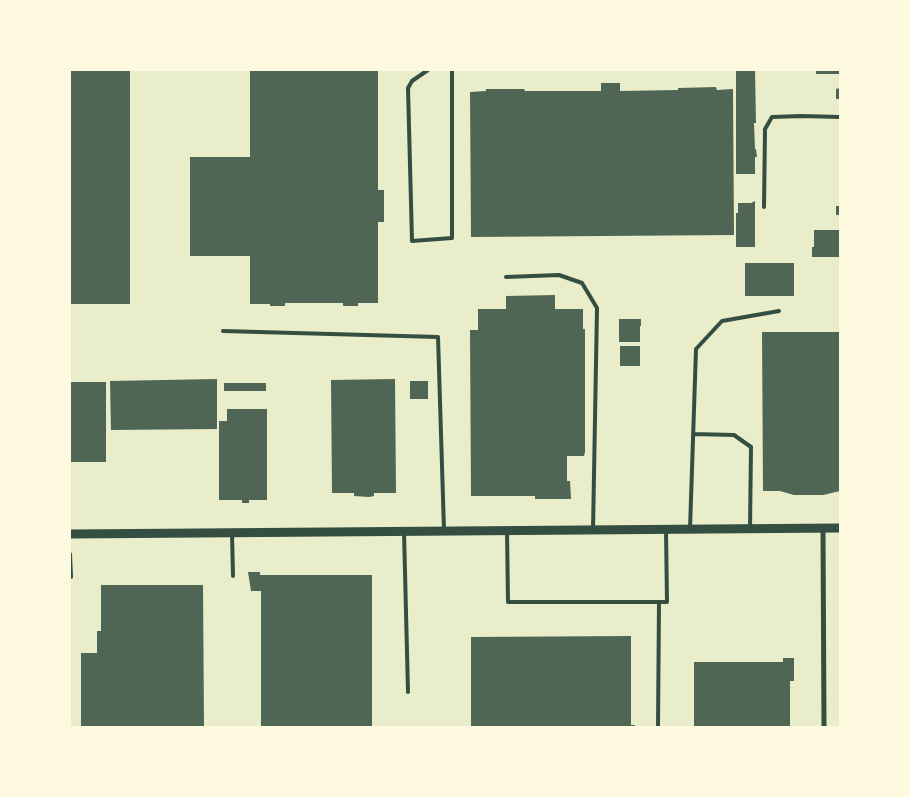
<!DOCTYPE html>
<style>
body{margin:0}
#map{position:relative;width:910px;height:797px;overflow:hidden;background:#e9edc9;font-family:Karla,sans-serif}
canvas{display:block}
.frame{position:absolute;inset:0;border:71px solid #fefae0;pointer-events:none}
</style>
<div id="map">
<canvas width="910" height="797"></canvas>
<div class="frame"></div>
</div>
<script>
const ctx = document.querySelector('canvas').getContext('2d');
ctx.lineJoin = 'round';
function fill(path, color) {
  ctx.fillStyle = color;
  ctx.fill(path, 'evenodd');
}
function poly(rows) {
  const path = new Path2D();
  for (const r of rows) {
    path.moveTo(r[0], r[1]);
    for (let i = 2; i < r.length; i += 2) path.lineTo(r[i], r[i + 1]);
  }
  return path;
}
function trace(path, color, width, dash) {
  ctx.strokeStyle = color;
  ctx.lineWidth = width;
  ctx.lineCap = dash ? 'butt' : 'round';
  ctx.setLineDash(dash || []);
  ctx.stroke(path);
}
fill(poly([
 [70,70,130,70,130,304,70,304],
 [250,70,378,70,378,190,384,190,384,222,378,222,378,303,358,303,358,306,343,306,343,303,285,303,285,306,270,306,270,304,250,304,250,256,190,256,190,157,250,157],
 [736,70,755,70,756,123,754,123,755,149,756,149,757,157,755,157,755,174,736,174],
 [816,70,840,70,840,74,816,74],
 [601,83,620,83,620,91,678,90,678,88,716,87,717,90,733,89,734,235,471,237,470,92,486,91,486,89,524,89,525,91,601,91],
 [840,88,840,99,836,99,836,89],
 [755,201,755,247,736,247,736,213,738,213,738,203,751,203],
 [836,206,840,206,840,215,836,215],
 [814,230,840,230,840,257,812,257,812,247,814,247],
 [745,263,794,263,794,296,745,296],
 [555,295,555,309,583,309,583,329,585,329,585,452,584,456,567,456,567,481,570,481,571,499,535,499,535,496,471,496,470,330,478,330,478,309,506,309,506,296],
 [619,319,641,319,641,326,640,326,640,342,619,342],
 [762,332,840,332,840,491,823,495,794,495,780,491,763,491],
 [620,346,640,346,640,366,620,366],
 [217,379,217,429,111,430,110,381],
 [395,379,396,493,374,493,374,496,369,497,354,496,354,493,332,493,331,380],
 [410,381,428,381,428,399,410,399],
 [70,382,106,382,106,462,70,462],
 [224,383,266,383,266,391,224,391],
 [227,409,267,409,267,500,249,500,249,503,242,503,242,500,219,500,219,421,227,421],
 [248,572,260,572,260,575,372,575,372,727,261,727,261,591,251,591],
 [101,585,203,585,204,727,81,727,81,653,97,653,97,631,101,631],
 [631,636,631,725,635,725,635,727,471,727,471,637],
 [783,658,794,658,794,681,790,681,790,727,694,727,694,662,783,662]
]), '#4f6655');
trace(poly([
 [428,70,412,81,408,88,412,241,452,238,452,70],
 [764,207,765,129,772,117,801,116,840,117],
 [506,277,559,275,582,283,597,308,593,530],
 [223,331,438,337,444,530],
 [693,434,734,435,751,447,750,529],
 [690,529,696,349,722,321,779,311],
 [507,531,508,602,667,602,666,530],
 [404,532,408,692],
 [232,533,233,576],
 [70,554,71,577],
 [658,727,659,602]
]), '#344e41', 4);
trace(poly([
 [823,529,824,727]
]), '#344e41', 5);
trace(poly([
 [70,534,840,528]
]), '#344e41', 9);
</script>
